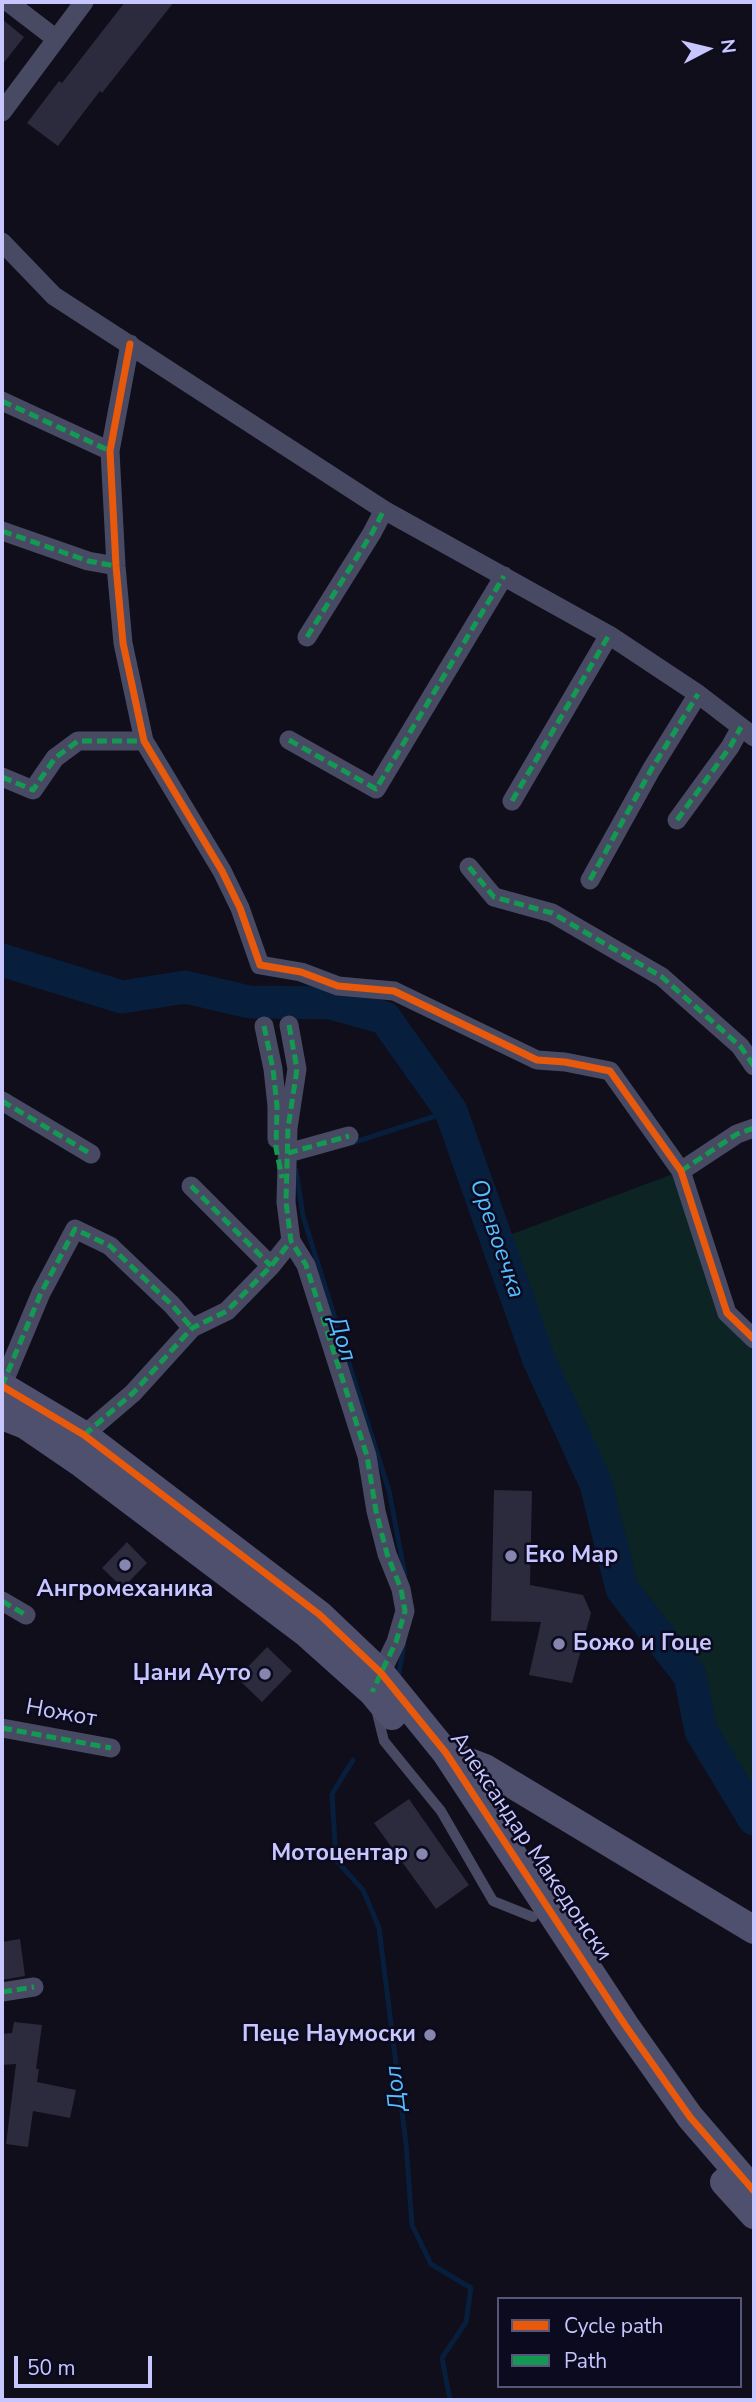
<!DOCTYPE html>
<meta charset="utf-8">
<style>
body{margin:0}
#map{position:relative;width:756px;height:2402px;overflow:hidden;background:#0f0e1a;font-family:"Nunito Sans",sans-serif}
canvas{display:block}
.frame{position:absolute;inset:0;border:4px solid #c8c6ff;pointer-events:none}
.legend{position:absolute;left:497px;top:2297px;width:245px;height:91px;box-sizing:border-box;background:#0b0a1e;border:2px solid #575578;margin:0;padding:9px 12px;list-style:none;font-size:21px;color:#c8c6ff}
.legend li{display:flex;align-items:center;gap:14px;height:35px}
.legend b{width:35px;border:2px solid #575578}
.north{position:absolute;left:672px;top:14px;width:70px;height:70px;-webkit-text-stroke:5px #0b0a1e;paint-order:stroke;rotate:83deg;font-size:19px;font-weight:700;line-height:28px;text-align:center;color:#c8c6ff}
.north::after{content:'';display:block;margin:auto;width:24px;height:32px;background:#c8c6ff;clip-path:polygon(50% 0,100% 100%,50% 72%,0 100%)}
.scale{position:absolute;left:14px;top:2356px;width:138px;height:32px;box-sizing:border-box;border:4px solid #c8c6ff;border-top:0;padding-left:9px;font-size:21px;line-height:24px;white-space:nowrap;color:#c8c6ff;-webkit-text-stroke:5px #0b0a1e;paint-order:stroke}
</style>
<div id="map">
<canvas width="756" height="2402"></canvas>
<div class="frame"></div>
<ul class="legend">
<li><b style="height:9px;background:#e8590c"></b>Cycle path</li>
<li><b style="height:9px;background:#139951"></b>Path</li>
</ul>
<div class="north">N</div>
<div class="scale">50 m</div>
</div>
<script>
const ctx = document.querySelector('canvas').getContext('2d');
ctx.lineJoin = 'round';
function fill(path, color) {
  ctx.fillStyle = color;
  ctx.fill(path, 'evenodd');
}
function poly(rows) {
  const path = new Path2D();
  for (const r of rows) {
    path.moveTo(r[0], r[1]);
    for (let i = 2; i < r.length; i += 2) path.lineTo(r[i], r[i + 1]);
  }
  return path;
}
function trace(path, color, width, dash) {
  ctx.strokeStyle = color;
  ctx.lineWidth = width;
  ctx.lineCap = dash ? 'butt' : 'round';
  ctx.setLineDash(dash || []);
  ctx.stroke(path);
}
function label(font, color, halo, rows, align = 'center') {
  ctx.font = font + ' "Nunito Sans",sans-serif';
  ctx.lineWidth = 5;
  ctx.setLineDash([]);
  ctx.textBaseline = 'middle';
  ctx.strokeStyle = halo;
  ctx.fillStyle = color;
  for (const [text, x, y, turn = 0] of rows) {
    ctx.save();
    ctx.translate(x, y);
    ctx.rotate((+turn || 0) * Math.PI / 180);
    ctx.textAlign = isNaN(turn) ? turn : align;
    if (halo) ctx.strokeText(text, 0, 0);
    ctx.fillText(text, 0, 0);
    ctx.restore();
  }
}
fill(poly([
 [681,1171,727,1313,754,1339,754,1819,701,1731,690,1676,622,1589,596,1484,539,1360,496,1240]
]), '#0c2424');
trace(poly([
 [352,1143,451,1111],
 [296,1170,303,1216,389,1491,405,1575],
 [398,1678,404,1644],
 [353,1760,332,1794,336,1860,363,1890,379,1928,406,2144,412,2225,431,2264,471,2288,466,2322,442,2358,450,2400]
]), '#071e3d', 5);
trace(poly([
 [2,960,122,997,185,987,249,1002,331,1003,385,1018,451,1111,539,1360,596,1484,622,1589,690,1676,701,1731,754,1819]
]), '#071e3d', 33);
fill(poly([
 [125,2,174,2,102,93,100,91,58,146,27,123,59,81,62,83],
 [2,19,24,37,2,65],
 [494,1490,532,1491,530,1585,583,1595,591,1613,572,1683,529,1675,541,1622,491,1621],
 [127,1542,147,1563,123,1588,102,1568],
 [267,1647,292,1671,262,1702,237,1678],
 [409,1799,469,1885,436,1909,374,1823],
 [20,1939,25,1976,2,1980,2,1942],
 [14,2022,42,2025,36,2069,39,2069,37,2082,76,2090,70,2118,33,2111,28,2147,6,2144,16,2064,2,2065,2,2034,12,2033]
]), '#2c2a3d');
trace(poly([
 [377,1713,384,1741,441,1811,493,1901,533,1917]
]), '#484a63', 10);
trace(poly([
 [8,2,55,38],
 [2,112,84,2],
 [2,242,54,296,384,510,609,635,698,694,754,737],
 [130,344,110,451,116,566,123,643,144,741,222,871,240,908,260,965,301,972,338,986,394,991,537,1060,565,1062,610,1071,681,1171,727,1313,754,1339],
 [2,401,110,451],
 [2,531,88,561,116,566],
 [307,637,372,533,384,510],
 [289,740,376,789,504,576],
 [2,777,33,790,55,758,78,741,144,741],
 [512,801,609,635],
 [677,820,730,747,741,727],
 [469,867,494,897,552,913,662,977,740,1046,754,1066],
 [590,880,651,770,698,694],
 [289,1025,297,1069,288,1128,286,1202,291,1241,306,1265,367,1456,376,1511,387,1554,401,1589,405,1611,396,1642,376,1683],
 [264,1026,273,1069,277,1106,277,1139],
 [2,1101,91,1154],
 [288,1153,349,1136],
 [681,1171,737,1134,754,1128],
 [191,1186,271,1266],
 [2,1386,41,1293,75,1229,110,1246,172,1305,192,1328],
 [84,1435,133,1393,192,1328,227,1311,271,1266,291,1241],
 [2,1601,26,1615],
 [2,1728,111,1748],
 [2,1992,34,1987]
]), '#484a63', 19);
trace(poly([
 [2,1386,84,1435,320,1615,381,1673,446,1753,625,2025,690,2117,754,2191],
 [2,1416,25,1425,82,1464,306,1633,372,1692,392,1716],
 [446,1753,485,1768,754,1930],
 [724,2182,754,2215]
]), '#4f4f6e', 28);
trace(poly([
 [2,401,110,451],
 [2,531,88,561,116,566],
 [307,637,372,533,384,510],
 [289,740,376,789,504,576],
 [2,777,33,790,55,758,78,741,144,741],
 [512,801,609,635],
 [677,820,730,747,741,727],
 [469,867,494,897,552,913,662,977,740,1046,754,1066],
 [590,880,651,770,698,694],
 [289,1025,297,1069,288,1128,286,1202,291,1241,306,1265,367,1456,376,1511,387,1554,401,1589,405,1611,396,1642,372,1692],
 [264,1026,273,1069,277,1106,276,1148,282,1178],
 [2,1101,91,1154],
 [288,1153,349,1136],
 [681,1171,737,1134,754,1128],
 [191,1186,271,1266],
 [2,1386,41,1293,75,1229,110,1246,172,1305,192,1328],
 [84,1435,133,1393,192,1328,227,1311,271,1266,291,1241],
 [2,1601,26,1615],
 [2,1728,111,1748],
 [2,1992,34,1987]
]), '#139951', 5, [10, 5]);
trace(poly([
 [130,344,110,451,116,566,123,643,144,741,222,871,240,908,260,965,301,972,338,986,394,991,537,1060,565,1062,610,1071,681,1171,727,1313,754,1339],
 [2,1386,84,1435,320,1615,381,1673,446,1753,625,2025,690,2117,754,2191]
]), '#e8590c', 7);
for (const [x, y, r, color] of [
 [511,1556,7,"#8786af"],
 [125,1565,7,"#8786af"],
 [559,1644,7,"#8786af"],
 [265,1674,7,"#8786af"],
 [422,1854,7,"#8786af"],
 [430,2035,7,"#8786af"]
]) {
  const dot = new Path2D();
  dot.arc(x, y, r, 0, 2 * Math.PI);
  ctx.fillStyle = color;
  ctx.fill(dot);
  trace(dot, '#0b0a1e', 2.5);
}
label('bold 23px', '#c8c6ff', '#0b0a1e', [
 ["Еко Мар",525,1556,"left"],
 ["Ангромеханика",125,1590,"center"],
 ["Божо и Гоце",573,1644,"left"],
 ["Џани Ауто",251,1674],
 ["Мотоцентар",408,1854],
 ["Пеце Наумоски",416,2035]
], 'right');
label('23px', '#c8c6ff', '#0b0a1e', [
 ["Ножот",61,1714,10],
 ["Александар Македонски",530,1847,56]
]);
label('italic 24px', '#54beff', '#0b0a1e', [
 ["Оревоечка",496,1239,71],
 ["Дол",341,1339,73],
 ["Дол",397,2088,-96]
]);
</script>
